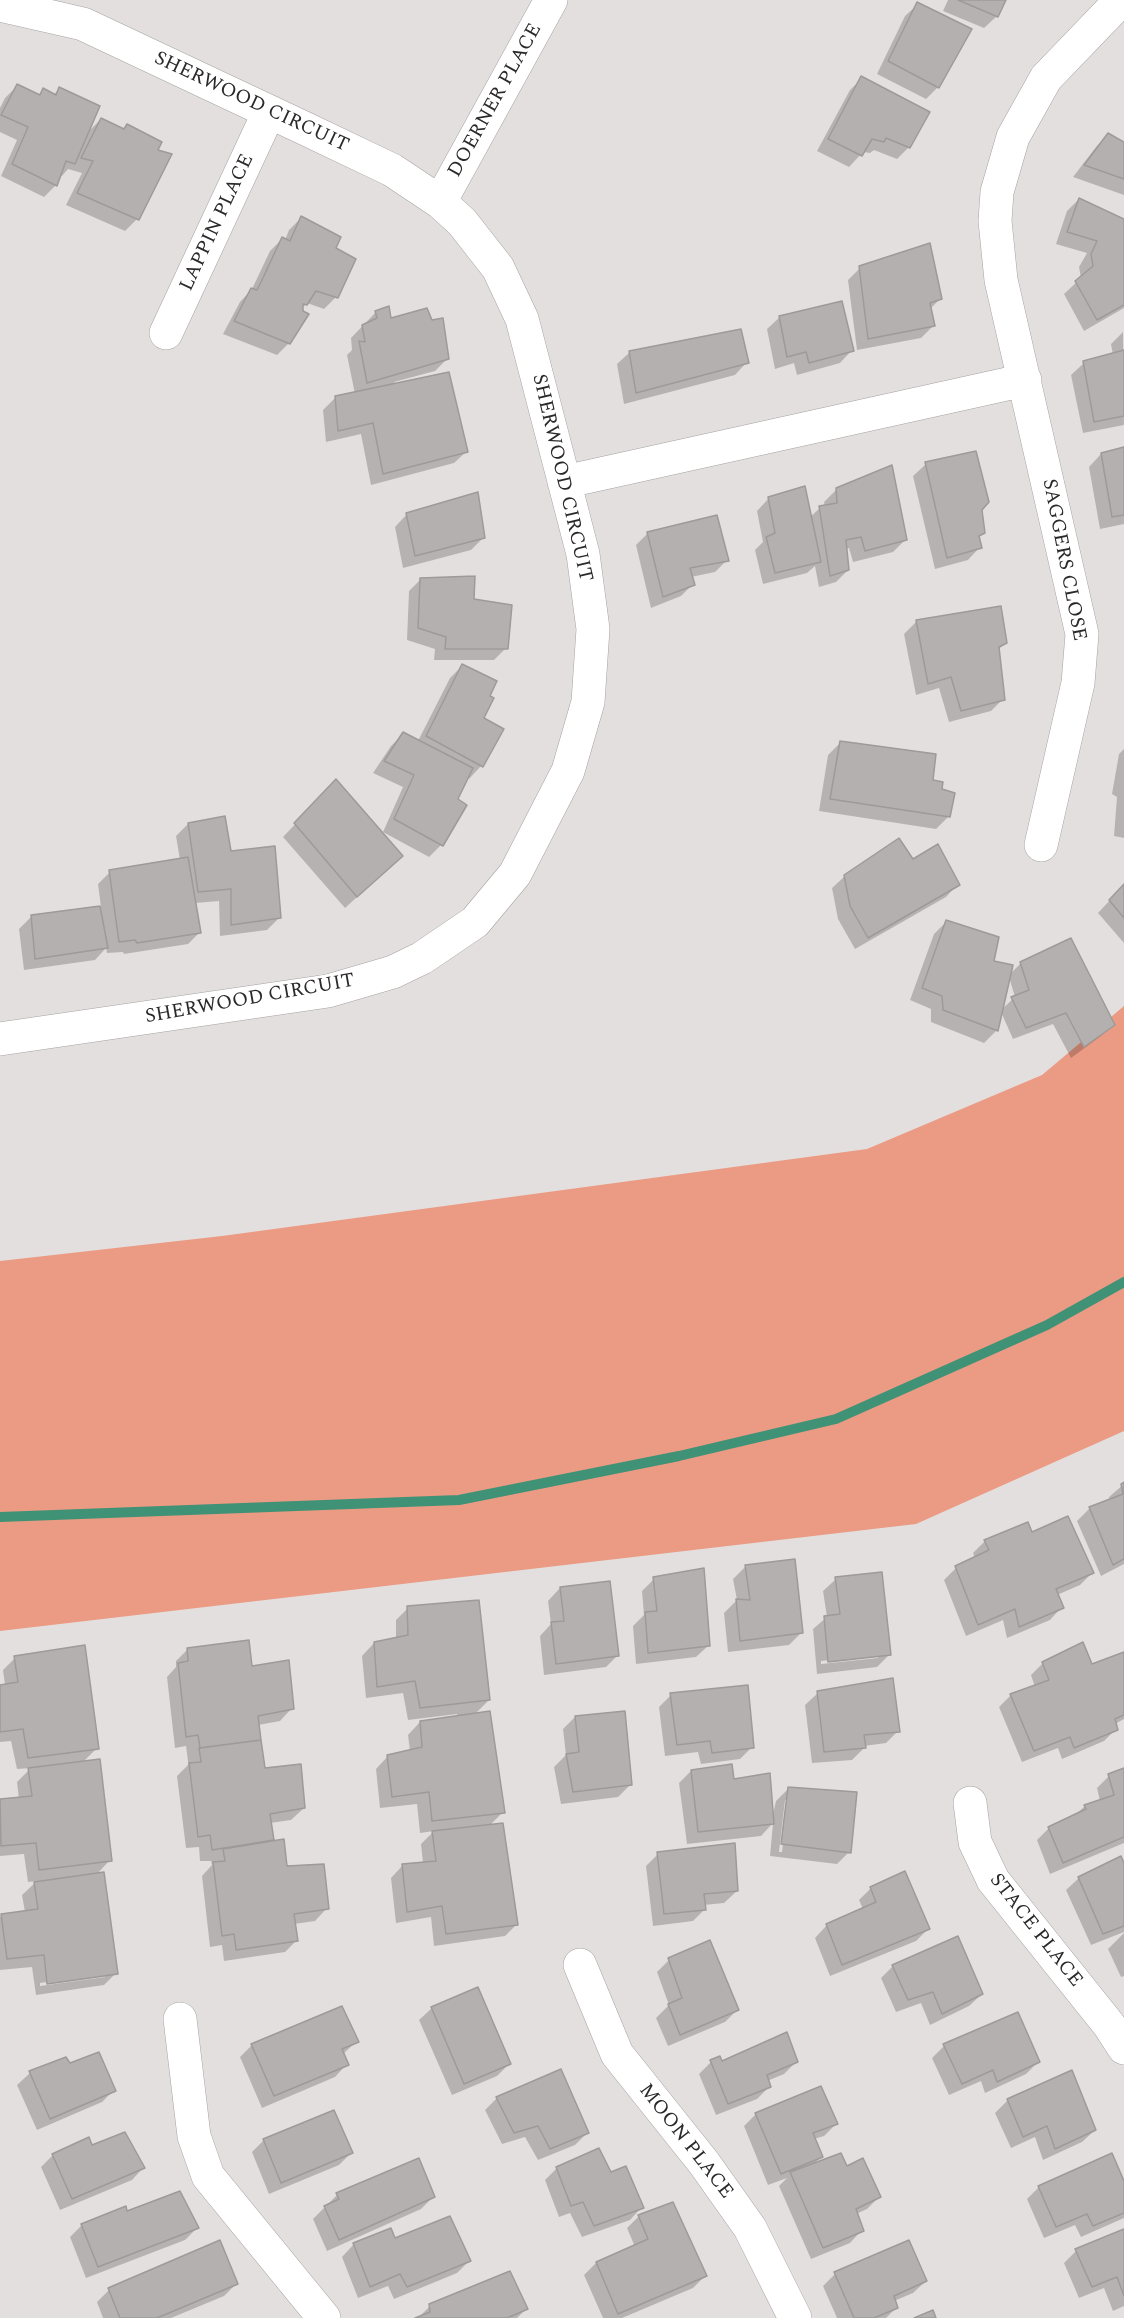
<!DOCTYPE html>
<style>
body{margin:0}
canvas{display:block;background:#e3dfde}
</style>
<canvas width="1124" height="2318"></canvas>
<script>
const ctx = document.querySelector('canvas').getContext('2d');
ctx.lineJoin = 'round';
function fill(path, color) {
  ctx.fillStyle = color;
  ctx.fill(path, 'evenodd');
}
function poly(rows) {
  const path = new Path2D();
  for (const r of rows) {
    path.moveTo(r[0], r[1]);
    for (let i = 2; i < r.length; i += 2) path.lineTo(r[i], r[i + 1]);
  }
  return path;
}
function trace(path, color, width, dash) {
  ctx.strokeStyle = color;
  ctx.lineWidth = width;
  ctx.lineCap = dash ? 'butt' : 'round';
  ctx.setLineDash(dash || []);
  ctx.stroke(path);
}
function label(font, color, halo, rows, align = 'center') {
  ctx.font = font + ' Spectral,serif';
  ctx.lineWidth = 5;
  ctx.setLineDash([]);
  ctx.textBaseline = 'middle';
  ctx.strokeStyle = halo;
  ctx.fillStyle = color;
  for (const [text, x, y, turn = 0] of rows) {
    ctx.save();
    ctx.translate(x, y);
    ctx.rotate((+turn || 0) * Math.PI / 180);
    ctx.textAlign = isNaN(turn) ? turn : align;
    if (halo) ctx.strokeText(text, 0, 0);
    ctx.fillText(text, 0, 0);
    ctx.restore();
  }
}
fill(poly([
 [1124,1006,1124,1431,916,1524,0,1631,0,1261,222,1236,867,1149,1042,1075]
]), '#eb9b84');
fill(poly([
 [948,0,1004,0,997,16,984,28,943,11],
 [918,4,938,87,926,99,877,74,905,16],
 [862,78,909,147,897,159,874,150,870,153,863,152,849,167,817,151,850,90],
 [17,86,38,95,43,90,53,95,60,89,86,134,101,119,123,131,137,219,125,231,66,205,82,173,68,169,62,176,60,175,56,185,44,197,1,176,17,140,0,132,0,108,5,98],
 [1108,134,1124,144,1124,195,1073,177,1096,147],
 [1079,199,1124,219,1124,308,1084,331,1064,294,1081,278,1079,267,1087,253,1056,244,1067,211],
 [301,218,334,249,336,297,324,309,307,303,301,309,289,343,277,355,223,334,240,302,252,289,270,251,282,239,285,240,289,230],
 [860,268,940,299,930,309,933,326,921,338,857,350,848,280],
 [376,312,447,359,435,371,394,382,467,451,454,463,371,485,361,434,326,442,323,410,335,398,355,394,347,355,352,350,351,338],
 [780,317,852,350,840,363,797,375,794,363,775,369,767,329],
 [1123,332,1124,425,1083,433,1071,375,1084,363,1113,355,1111,344],
 [630,352,747,362,735,375,624,404,617,364],
 [1124,449,1124,524,1100,529,1089,467,1101,454],
 [926,464,980,509,983,532,977,538,980,547,968,560,935,569,913,476],
 [837,489,905,540,893,552,853,562,849,548,845,549,848,570,836,582,819,587,815,566,807,573,763,584,755,550,763,542,757,511,769,498,810,517,820,508,825,507,824,502],
 [407,514,484,537,471,550,403,568,395,527],
 [648,533,727,560,715,572,691,577,693,584,681,596,651,608,636,545],
 [421,579,473,600,506,648,494,660,434,660,435,649,407,640,409,591],
 [1000,607,1006,642,998,650,1003,699,991,711,949,722,939,688,916,695,904,634,916,622],
 [462,666,488,696,483,719,502,729,481,766,469,779,467,777,456,800,441,845,429,857,383,832,403,787,373,773,391,746,403,734,418,741,450,678],
 [840,743,931,781,941,790,948,817,936,829,819,811,828,755],
 [1124,749,1124,838,1114,836,1117,797,1112,794,1119,754],
 [336,781,389,868,345,908,283,837],
 [188,824,230,852,280,917,267,930,220,936,219,901,195,903,200,932,188,944,124,954,123,952,107,953,106,948,95,960,24,970,19,929,31,917,101,907,98,884,110,872,180,860,176,836],
 [912,861,958,884,946,897,855,949,838,919,832,888,845,876],
 [1124,885,1124,943,1098,913],
 [946,922,992,962,1010,974,1021,963,1113,1024,1101,1036,1071,1058,1053,1024,1013,1039,1001,1012,996,1031,984,1043,931,1022,931,1009,910,1000,934,934],
 [1009,977,1015,997,1002,1009],
 [1124,1484,1124,1564,1101,1576,1077,1521,1089,1509,1110,1500,1109,1497],
 [1031,1534,1092,1573,1080,1585,1057,1595,1062,1607,1050,1620,1007,1638,1003,1620,966,1636,944,1580,956,1568,975,1558,973,1553,985,1541],
 [745,1567,801,1633,789,1645,728,1652,724,1613,737,1600,733,1579],
 [654,1579,709,1645,696,1657,636,1664,633,1626,644,1615,642,1591],
 [836,1579,889,1655,877,1667,817,1674,813,1629,827,1617,823,1591],
 [878,1655,878,1658,821,1664,821,1661],
 [560,1588,618,1655,606,1667,544,1675,540,1636,551,1624,548,1601],
 [408,1608,489,1700,474,1715,503,1812,489,1826,517,1924,505,1936,434,1946,431,1917,396,1923,391,1878,403,1865,423,1863,421,1844,434,1831,420,1833,417,1804,380,1808,376,1769,388,1756,410,1751,408,1735,420,1722,457,1717,457,1714,408,1720,403,1693,366,1698,362,1656,374,1643,396,1639,396,1620],
 [188,1649,251,1668,292,1708,280,1721,258,1725,264,1770,304,1808,291,1820,270,1823,272,1842,285,1867,327,1908,315,1921,294,1924,297,1940,285,1952,224,1961,222,1945,210,1947,202,1876,212,1865,211,1861,200,1861,199,1847,186,1848,177,1776,188,1765,188,1761,186,1746,175,1748,167,1677,176,1667,176,1661],
 [1124,1653,1124,1719,1115,1724,1116,1729,1104,1741,1062,1759,1058,1748,1022,1762,999,1707,1011,1695,1035,1687,1031,1675,1043,1663,1091,1666],
 [15,1658,97,1748,82,1763,110,1860,96,1875,116,1973,104,1985,36,1995,32,1967,0,1970,0,1917,25,1912,22,1895,37,1881,28,1882,24,1854,0,1856,0,1800,19,1799,17,1782,31,1768,17,1769,11,1741,0,1742,0,1686,5,1685,3,1670],
 [105,1974,105,1977,40,1986,40,1983],
 [818,1693,898,1731,886,1743,864,1746,864,1748,852,1760,812,1763,805,1705],
 [671,1695,752,1747,740,1759,701,1764,698,1752,665,1756,659,1707],
 [575,1717,630,1785,618,1797,561,1804,554,1767,566,1755,563,1729],
 [1124,1769,1124,1843,1050,1874,1037,1840,1049,1828,1074,1816,1085,1806,1100,1801,1097,1788,1109,1776],
 [691,1771,733,1780,772,1819,776,1801,788,1789,849,1852,837,1864,770,1856,773,1823,761,1836,687,1844,679,1783],
 [785,1800,788,1800,782,1852,779,1852],
 [658,1854,737,1891,724,1903,704,1905,705,1909,693,1921,653,1926,646,1866],
 [1124,1867,1124,1932,1091,1945,1066,1890,1079,1878],
 [871,1888,928,1929,916,1941,830,1976,815,1938,827,1925,863,1909,859,1900],
 [1124,1933,1124,1976,1121,1977,1108,1949],
 [669,1960,737,2010,725,2022,668,2046,656,2018,669,2005,657,1972],
 [893,1966,982,1994,969,2006,930,2025,921,2003,896,2012,881,1978],
 [477,1989,509,2064,497,2076,452,2095,419,2020,432,2008],
 [357,2041,343,2054,347,2064,335,2077,262,2108,240,2057,252,2045],
 [944,2046,1038,2062,1026,2074,985,2093,981,2081,949,2095,932,2058],
 [65,2058,69,2065,114,2090,102,2102,37,2130,17,2085,30,2073],
 [711,2062,721,2063,796,2062,784,2074,767,2081,769,2087,757,2099,716,2115,699,2074],
 [1071,2072,1095,2130,1082,2142,1043,2160,1035,2137,1011,2148,995,2113,1007,2101],
 [497,2098,587,2133,575,2145,538,2160,525,2137,502,2144,485,2110],
 [756,2114,836,2124,824,2136,814,2139,821,2157,812,2166,846,2168,879,2197,867,2209,856,2214,862,2230,850,2243,811,2259,779,2186,787,2178,768,2185,744,2126],
 [264,2140,351,2153,339,2165,269,2194,252,2152],
 [91,2147,144,2167,132,2180,60,2210,41,2167,53,2155],
 [557,2168,610,2174,642,2207,630,2220,582,2237,570,2213,559,2217,545,2180],
 [1124,2184,1124,2218,1081,2237,1075,2225,1044,2238,1027,2199,1039,2187],
 [337,2195,433,2197,421,2209,327,2251,313,2219],
 [126,2213,197,2228,185,2240,86,2278,70,2237,82,2225],
 [639,2216,705,2276,693,2288,622,2318,603,2318,584,2275,596,2263,635,2247,627,2228],
 [1124,2230,1124,2306,1113,2311,1104,2288,1079,2298,1064,2263,1076,2251],
 [354,2244,469,2261,457,2273,394,2299,388,2286,358,2298,342,2257],
 [835,2274,926,2281,913,2293,894,2301,896,2308,886,2318,837,2318,823,2286],
 [236,2284,224,2296,171,2318,103,2318,97,2302,109,2290],
 [430,2306,526,2309,517,2318,418,2318]
]), '#0003');
trace(poly([
 [0,1517,459,1500,679,1456,836,1419,1047,1325,1124,1282]
]), '#3f9275', 10);
const building = poly([
 [958,0,1006,0,998,17,958,0],
 [917,2,972,29,939,88,888,61,917,2],
 [861,76,930,112,910,148,886,138,884,142,872,139,862,156,828,139,861,76],
 [17,84,40,95,43,88,56,95,59,87,100,106,75,164,66,161,57,186,12,164,28,127,1,115,17,84],
 [101,118,124,129,127,124,162,142,158,150,172,154,139,220,77,193,93,161,81,158,101,118],
 [1108,133,1124,142,1124,179,1084,165,1108,133],
 [1079,198,1124,219,1124,305,1097,320,1075,281,1093,266,1091,254,1097,241,1067,232,1079,198],
 [301,216,341,237,336,248,356,259,338,298,316,291,307,305,303,304,303,311,309,314,290,344,234,321,251,288,257,290,261,282,282,237,290,241,301,216],
 [930,243,942,299,930,303,935,326,868,339,859,266,930,243],
 [842,301,854,351,809,363,806,352,787,357,779,316,842,301],
 [389,306,391,318,427,308,432,320,443,318,449,359,367,383,359,341,365,342,362,325,377,318,375,311,389,306],
 [741,329,749,363,636,393,629,351,741,329],
 [1124,350,1124,416,1094,422,1083,361,1124,350],
 [449,372,468,452,383,474,373,423,338,431,335,396,449,372],
 [1124,447,1124,515,1112,517,1101,453,1124,447],
 [976,451,989,502,982,510,985,533,979,536,982,548,947,558,925,462,976,451],
 [892,465,907,540,865,551,861,537,846,540,849,570,830,576,819,506,837,503,836,488,892,465],
 [805,486,821,562,775,573,766,537,775,533,768,497,805,486],
 [478,492,485,538,415,556,406,513,478,492],
 [717,515,729,561,690,568,695,585,663,597,647,532,717,515],
 [475,576,474,599,512,605,508,649,445,649,446,637,418,628,420,578,475,576],
 [1001,606,1007,643,999,647,1005,700,961,711,951,677,928,684,916,620,1001,606],
 [462,664,497,681,490,696,494,698,484,718,504,729,483,767,426,736,462,664],
 [403,732,473,768,458,799,467,805,443,846,394,819,414,775,384,761,403,732],
 [840,741,936,754,933,780,943,782,942,789,955,793,950,817,830,799,840,741],
 [336,779,403,856,357,897,294,823,336,779],
 [225,816,231,851,275,846,281,918,231,925,231,889,198,892,188,823,225,816],
 [899,838,913,859,938,844,960,885,868,938,850,906,844,875,899,838],
 [188,857,201,933,137,943,135,940,119,942,109,870,188,857],
 [1124,884,1124,918,1109,900,1124,884],
 [100,906,108,948,35,959,31,915,100,906],
 [946,920,999,937,994,961,1013,965,998,1031,943,1010,942,996,922,988,946,920],
 [1071,938,1115,1025,1084,1047,1066,1013,1026,1028,1011,997,1029,990,1020,962,1071,938],
 [1124,1482,1124,1559,1113,1565,1089,1507,1123,1494,1121,1484,1124,1482],
 [1068,1516,1094,1573,1056,1589,1064,1608,1019,1627,1015,1609,978,1625,955,1566,989,1550,984,1540,1028,1522,1032,1532,1068,1516],
 [795,1559,803,1633,740,1641,736,1599,750,1600,745,1565,795,1559],
 [704,1568,710,1646,648,1653,645,1612,657,1611,653,1577,704,1568],
 [882,1572,891,1655,828,1662,824,1616,840,1614,835,1577,882,1572],
 [610,1581,619,1656,556,1664,551,1622,564,1621,560,1587,610,1581],
 [479,1600,490,1700,420,1708,415,1681,377,1687,374,1642,408,1635,407,1606,479,1600],
 [249,1640,252,1666,289,1660,294,1709,258,1716,261,1740,200,1748,198,1735,186,1737,178,1663,188,1661,187,1648,249,1640],
 [1083,1642,1092,1664,1124,1652,1124,1715,1115,1719,1118,1730,1074,1748,1070,1737,1034,1751,1010,1694,1049,1680,1042,1662,1083,1642],
 [85,1645,99,1749,28,1758,23,1729,0,1732,0,1685,18,1682,14,1656,85,1645],
 [893,1678,900,1732,864,1735,866,1748,824,1752,817,1691,893,1678],
 [748,1685,754,1748,712,1753,710,1741,677,1745,670,1693,748,1685],
 [490,1711,505,1813,432,1821,429,1792,392,1797,387,1755,422,1747,420,1721,490,1711],
 [625,1711,632,1785,573,1792,566,1754,579,1752,575,1716,625,1711],
 [261,1740,265,1768,301,1764,305,1808,270,1814,274,1840,212,1850,210,1835,198,1837,189,1763,201,1762,199,1748,261,1740],
 [100,1759,112,1861,39,1870,36,1843,1,1846,0,1799,32,1796,28,1768,100,1759],
 [732,1764,734,1779,770,1773,774,1824,698,1832,691,1770,732,1764],
 [1124,1768,1124,1837,1063,1863,1048,1827,1086,1809,1084,1805,1114,1795,1108,1774,1124,1768],
 [788,1787,857,1792,851,1853,781,1844,788,1787],
 [503,1823,518,1925,446,1934,442,1906,407,1912,402,1864,436,1861,432,1831,503,1823],
 [284,1839,287,1866,324,1864,329,1909,294,1914,298,1941,236,1950,234,1934,222,1936,213,1862,225,1861,223,1849,284,1839],
 [735,1843,738,1891,704,1894,706,1910,664,1914,657,1852,735,1843],
 [1121,1856,1124,1863,1124,1926,1103,1934,1078,1877,1121,1856],
 [905,1871,930,1929,842,1965,826,1924,876,1902,870,1887,905,1871],
 [104,1872,118,1974,47,1984,44,1955,7,1959,1,1914,38,1909,34,1882,104,1872],
 [958,1936,983,1994,942,2014,933,1992,908,2000,892,1965,958,1936],
 [710,1940,739,2010,680,2035,668,2004,682,1998,668,1958,710,1940],
 [478,1987,511,2064,464,2084,431,2007,478,1987],
 [342,2006,359,2042,342,2049,349,2065,274,2096,251,2044,342,2006],
 [1018,2012,1040,2062,997,2082,993,2070,962,2084,943,2044,1018,2012],
 [787,2032,798,2062,767,2075,771,2087,728,2104,710,2060,720,2056,722,2061,787,2032],
 [99,2052,116,2091,50,2119,29,2071,66,2057,70,2063,99,2052],
 [561,2069,589,2133,550,2149,538,2126,514,2133,496,2097,561,2069],
 [1072,2070,1096,2130,1055,2149,1047,2126,1023,2137,1007,2099,1072,2070],
 [821,2086,838,2124,813,2133,823,2157,781,2174,755,2113,821,2086],
 [334,2110,353,2153,281,2183,263,2139,334,2110],
 [125,2132,145,2168,72,2199,52,2154,89,2137,92,2145,125,2132],
 [599,2148,611,2172,626,2166,644,2208,594,2226,583,2202,571,2206,556,2167,599,2148],
 [841,2153,847,2166,863,2158,881,2197,856,2209,864,2231,823,2248,790,2172,841,2153],
 [1112,2153,1124,2181,1124,2213,1093,2226,1087,2214,1056,2227,1038,2186,1112,2153],
 [419,2158,435,2197,339,2240,324,2206,339,2199,336,2193,419,2158],
 [180,2191,199,2228,98,2267,81,2224,126,2206,127,2211,180,2191],
 [673,2202,707,2276,618,2314,596,2262,648,2239,638,2215,673,2202],
 [450,2216,471,2261,407,2287,400,2274,370,2287,353,2243,391,2228,395,2238,450,2216],
 [1124,2229,1124,2296,1117,2277,1092,2287,1075,2249,1124,2229],
 [220,2240,238,2284,157,2318,120,2318,108,2288,220,2240],
 [909,2240,927,2281,894,2296,898,2308,874,2318,854,2318,834,2272,909,2240],
 [510,2271,528,2309,507,2318,415,2318,430,2312,429,2304,510,2271],
 [933,2310,936,2318,914,2318,933,2310]
]);
fill(building, '#b4b0af');
trace(building, '#9e9a99', 1.5);
const minor = poly([
 [0,5,83,24,306,129,392,170,440,202,462,222,498,268,522,319,583,554,593,629,588,702,568,771,515,874,475,922,422,958,393,972,328,991,0,1039],
 [440,202,551,0],
 [166,333,269,112],
 [564,482,1025,380],
 [1041,845,1078,683,1082,634,1001,280,995,221,997,192,1013,137,1046,78,1121,0],
 [970,1803,975,1842,993,1880,1109,2025,1124,2048],
 [580,1965,617,2054,704,2163,750,2228,795,2318],
 [180,2019,194,2136,208,2176,324,2318]
]);
trace(minor, '#a6a2a1', 34);
trace(minor, '#fff', 33);
label('20px', '#2b2929', '#fff', [
 ["DOERNER PLACE",496,101,-61],
 ["SHERWOOD CIRCUIT",251,103,25],
 ["LAPPIN PLACE",218,223,-65],
 ["SHERWOOD CIRCUIT",561,478,77],
 ["SAGGERS CLOSE",1063,560,79],
 ["SHERWOOD CIRCUIT",250,1000,-10],
 ["STACE PLACE",1035,1931,52],
 ["MOON PLACE",685,2142,52]
]);
</script>
